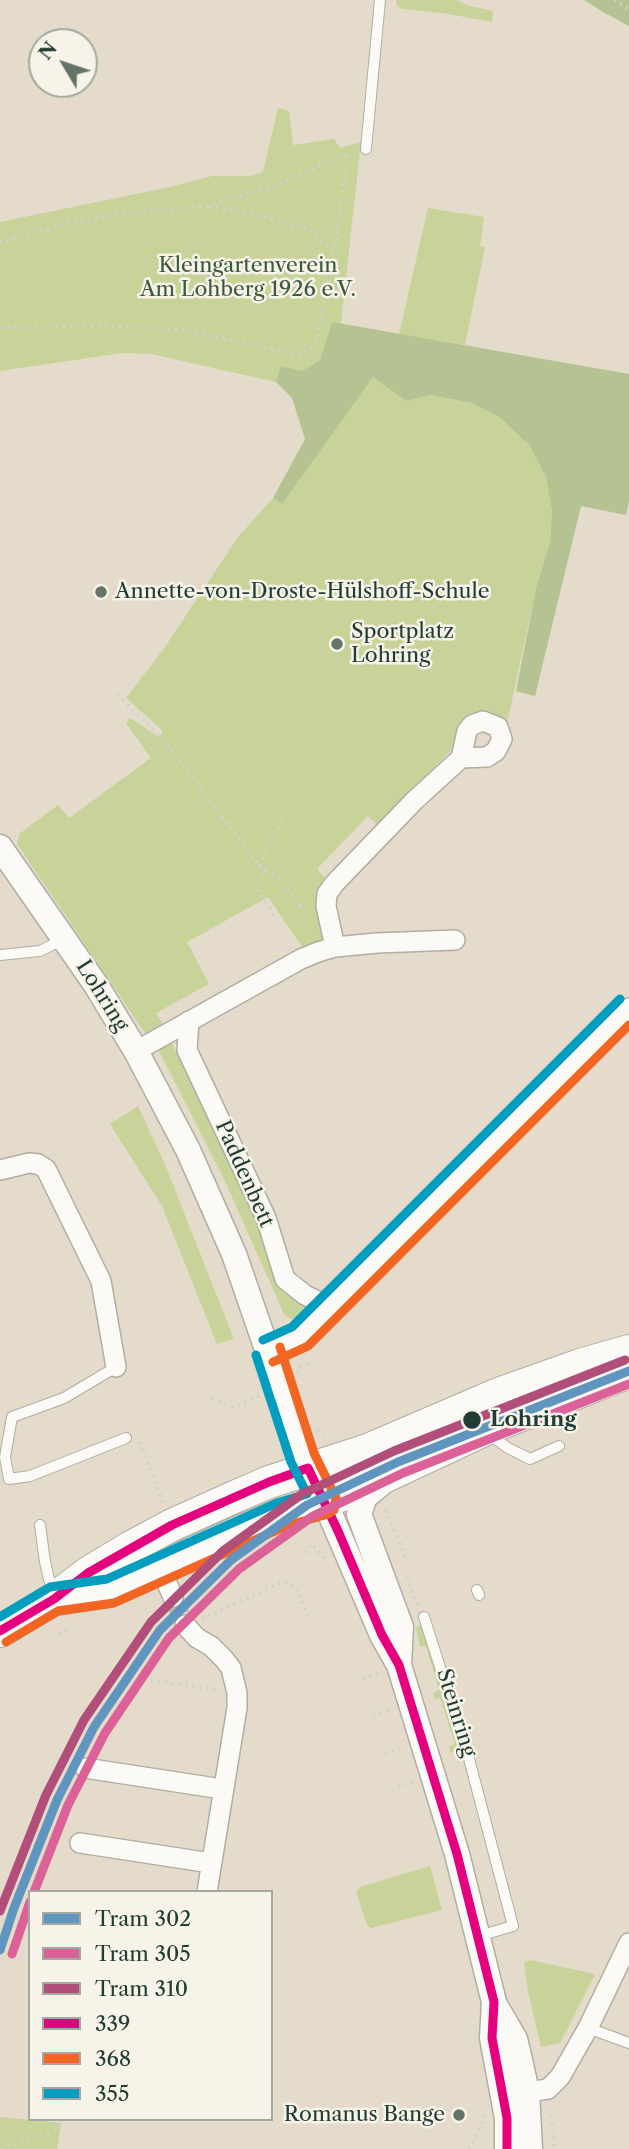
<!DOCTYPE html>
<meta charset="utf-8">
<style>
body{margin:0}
#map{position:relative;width:629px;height:2149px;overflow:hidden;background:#e4dbca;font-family:"Libre Caslon Text",serif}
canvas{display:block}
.legend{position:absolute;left:28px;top:1890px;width:245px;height:231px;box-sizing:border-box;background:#f7f3e8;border:2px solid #a1aaa0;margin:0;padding:9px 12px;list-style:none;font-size:21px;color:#1f3d34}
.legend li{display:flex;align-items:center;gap:14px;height:35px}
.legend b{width:35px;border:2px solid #a1aaa0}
.north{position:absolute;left:28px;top:28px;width:70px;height:70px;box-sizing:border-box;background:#f7f3e8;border:2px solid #a1aaa0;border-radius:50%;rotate:309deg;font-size:19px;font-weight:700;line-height:28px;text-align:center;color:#1f3d34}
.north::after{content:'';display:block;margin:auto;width:24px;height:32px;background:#647468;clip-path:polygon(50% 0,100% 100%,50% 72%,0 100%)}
</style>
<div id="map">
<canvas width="629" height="2149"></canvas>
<ul class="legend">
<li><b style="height:9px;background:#6095c0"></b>Tram 302</li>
<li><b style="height:9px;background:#db6198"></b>Tram 305</li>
<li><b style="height:9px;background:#b14e7a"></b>Tram 310</li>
<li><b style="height:9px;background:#e5007d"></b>339</li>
<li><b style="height:9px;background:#f26522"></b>368</li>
<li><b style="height:9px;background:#039ebf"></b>355</li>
</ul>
<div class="north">N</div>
</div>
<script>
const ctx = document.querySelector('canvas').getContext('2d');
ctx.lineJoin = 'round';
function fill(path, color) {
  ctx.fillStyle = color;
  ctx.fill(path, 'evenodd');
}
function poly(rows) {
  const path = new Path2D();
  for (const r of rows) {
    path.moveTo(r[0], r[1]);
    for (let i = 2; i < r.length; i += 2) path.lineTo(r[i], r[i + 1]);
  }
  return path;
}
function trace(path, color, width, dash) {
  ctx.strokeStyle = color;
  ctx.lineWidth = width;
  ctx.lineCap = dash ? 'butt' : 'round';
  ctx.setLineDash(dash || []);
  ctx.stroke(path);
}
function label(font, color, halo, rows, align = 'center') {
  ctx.font = font + ' "Libre Caslon Text",serif';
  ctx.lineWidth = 5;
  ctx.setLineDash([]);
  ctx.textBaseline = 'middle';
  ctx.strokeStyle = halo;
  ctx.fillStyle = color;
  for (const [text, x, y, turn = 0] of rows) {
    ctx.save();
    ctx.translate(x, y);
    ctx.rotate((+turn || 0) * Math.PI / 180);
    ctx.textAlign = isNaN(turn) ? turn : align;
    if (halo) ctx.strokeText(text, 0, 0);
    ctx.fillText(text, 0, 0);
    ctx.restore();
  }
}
fill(poly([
 [396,0,456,0,470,6,493,11,492,22,443,13,402,9,397,6],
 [278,108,289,111,293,145,334,139,340,148,361,142,341,323,332,322,320,360,302,371,282,366,276,382,151,354,122,353,0,371,0,222,170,187,212,176,250,176,263,172],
 [428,208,484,217,480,246,485,247,465,345,399,334],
 [373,377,406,401,431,395,471,403,501,418,530,446,546,477,552,511,550,543,537,584,506,728,493,713,478,713,464,722,450,751,379,826,368,816,317,869,327,880,324,942,303,948,268,897,187,942,209,984,156,1013,163,1025,162,1028,147,1036,17,844,19,834,58,805,69,818,151,758,126,723,130,718,159,737,163,731,126,698,165,647,238,537,273,498,282,503],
 [171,1041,260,1227,274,1276,283,1290,308,1308,310,1312,306,1314,292,1319,285,1316,223,1177,157,1047],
 [138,1106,164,1162,234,1339,217,1344,162,1206,110,1124],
 [421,1625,434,1658,460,1743,459,1749,451,1753,449,1747,455,1744,440,1698,435,1699,433,1693,439,1690,426,1646,420,1647,416,1628],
 [430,1866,442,1910,371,1928,367,1925,356,1892,360,1887],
 [530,1960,595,1974,560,2043,541,2047,528,1991,524,1963],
 [0,2117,61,2123,57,2149,0,2149]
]), '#c8d399');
fill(poly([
 [584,0,629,0,629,26,603,12],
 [332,322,629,374,629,501,626,515,581,506,535,696,516,691,537,584,550,543,552,511,546,477,530,446,501,418,471,403,431,395,406,401,373,377,282,504,273,498,305,439,292,398,276,382,281,366,302,371,320,360]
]), '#b4c391');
trace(poly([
 [173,1597,185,1625]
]), '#bdbbac', 19, [19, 10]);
const service = poly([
 [366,149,380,0],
 [0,955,40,951,64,939],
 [116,1367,64,1398,12,1417,5,1457,9,1479,30,1476,126,1438],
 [490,1435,508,1448,530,1459,559,1446],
 [40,1525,45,1562,53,1596],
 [477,1590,479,1595],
 [424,1617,468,1755,513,1926,479,1936],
 [588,2028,629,2043]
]);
const minor = poly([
 [335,947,326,906,327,894,334,884,414,801,461,758,487,757,496,751,502,739,498,727,483,721,472,725,467,731,461,758],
 [189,1021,187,1050,266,1218,285,1279,305,1295,330,1307],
 [136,1051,301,959,318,952,335,947,377,943,455,940],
 [0,1170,29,1163,38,1164,46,1169,101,1281,116,1367],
 [268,1351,299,1337,306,1330,629,1008],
 [160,1568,173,1597],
 [185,1625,197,1638,211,1646,224,1659,231,1668,237,1693,237,1708,207,1892],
 [85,1768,222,1789],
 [80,1843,211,1863],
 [515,2094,548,2089,560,2077,588,2028,629,1943]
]);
const tertiary = poly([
 [0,847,96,985,136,1051,188,1150,234,1254,308,1468],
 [384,1481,365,1497,359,1514,401,1627,399,1665],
 [325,1502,382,1635,399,1665,457,1854,494,2002,492,2038,507,2118,507,2149],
 [494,2003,515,2039,520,2060,527,2092,530,2149]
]);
const primary = poly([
 [58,1599,110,1591,237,1533,282,1514,325,1502,373,1482,484,1430,629,1372],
 [0,1631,54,1599,88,1573,131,1547,172,1525,232,1498,269,1482,368,1450,501,1393,580,1365,629,1351]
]);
trace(service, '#b0ada2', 12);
trace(minor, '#b0ada2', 22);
trace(tertiary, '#b0ada2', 27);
trace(primary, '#b0ada2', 34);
trace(poly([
 [614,0,629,9],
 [209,206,266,217,310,230,334,253],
 [0,242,72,222,127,213,208,206,292,179,348,153],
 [0,328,117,326,184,330,298,355,308,351,316,342,334,253,348,153],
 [117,695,160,735,259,866,276,875,301,906,309,910],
 [138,740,154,729],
 [259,866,284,816],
 [265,869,259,891,274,916],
 [298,1372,297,1368,311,1363],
 [212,1398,233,1407,262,1395],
 [317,1430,324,1434],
 [140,1442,163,1503],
 [386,1510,405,1556,400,1560],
 [306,1553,311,1544,326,1559],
 [407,1577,418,1606],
 [202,1619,280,1583,288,1582,296,1587,309,1619],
 [59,1634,72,1628],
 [363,1679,381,1672],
 [151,1680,218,1690],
 [373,1715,391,1709],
 [385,1753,403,1747],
 [398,1787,413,1782],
 [551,2116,555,2149],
 [1,2149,58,2129,59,2119],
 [469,2149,485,2116]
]), '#d1d1cd', 3.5, [2, 5]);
trace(service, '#fbfaf7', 10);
trace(minor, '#fbfaf7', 19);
trace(tertiary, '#fbfaf7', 24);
trace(primary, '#fbfaf7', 32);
trace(poly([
 [0,1631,54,1599,88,1573,172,1525,269,1482,308,1468,338,1531,382,1635,399,1665,457,1854,494,2002,492,2038,507,2118,507,2149]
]), '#e5007d', 9);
trace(poly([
 [273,1362,308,1346,629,1025],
 [6,1642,58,1611,114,1603,286,1526,328,1514,334,1510,336,1498,314,1453,280,1347]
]), '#f26522', 9);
trace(poly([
 [263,1340,292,1327,620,999],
 [0,1617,50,1587,107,1579,277,1503,307,1494,291,1462,256,1355]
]), '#039ebf', 9);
trace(poly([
 [0,1950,14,1908,57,1800,94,1727,160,1630,231,1560,307,1505,398,1462,629,1371]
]), '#6095c0', 9);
trace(poly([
 [34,1892,68,1805,105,1733,169,1638,239,1569,313,1516,403,1473,629,1384],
 [12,1954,30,1902]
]), '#db6198', 9);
trace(poly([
 [0,1911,46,1795,84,1720,151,1622,223,1551,302,1494,394,1451,625,1360]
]), '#b14e7a', 9);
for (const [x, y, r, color] of [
 [101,592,7,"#647468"],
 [337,644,7,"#647468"],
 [472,1420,10,"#1f3d34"],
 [459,2115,7,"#647468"]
]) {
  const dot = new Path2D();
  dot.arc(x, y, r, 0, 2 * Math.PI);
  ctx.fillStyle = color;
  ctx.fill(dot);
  trace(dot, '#f7f3e8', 2.5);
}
label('21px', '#3c5a40', '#f7f3e8', [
 ["Kleingartenverein",248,266],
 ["Am Lohberg 1926 e.V.",248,290]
]);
label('21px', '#1f3d34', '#f7f3e8', [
 ["Annette-von-Droste-Hülshoff-Schule",115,592],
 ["Sportplatz",351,632],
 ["Lohring",351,656],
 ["Romanus Bange",445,2115,"right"]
], 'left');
label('21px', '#1f3d34', '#f7f3e8', [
 ["Lohring",102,996,58],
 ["Paddenbett",244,1174,66],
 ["Steinring",456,1713,73]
]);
label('bold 21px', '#1f3d34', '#f7f3e8', [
 ["Lohring",490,1420]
], 'left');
</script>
